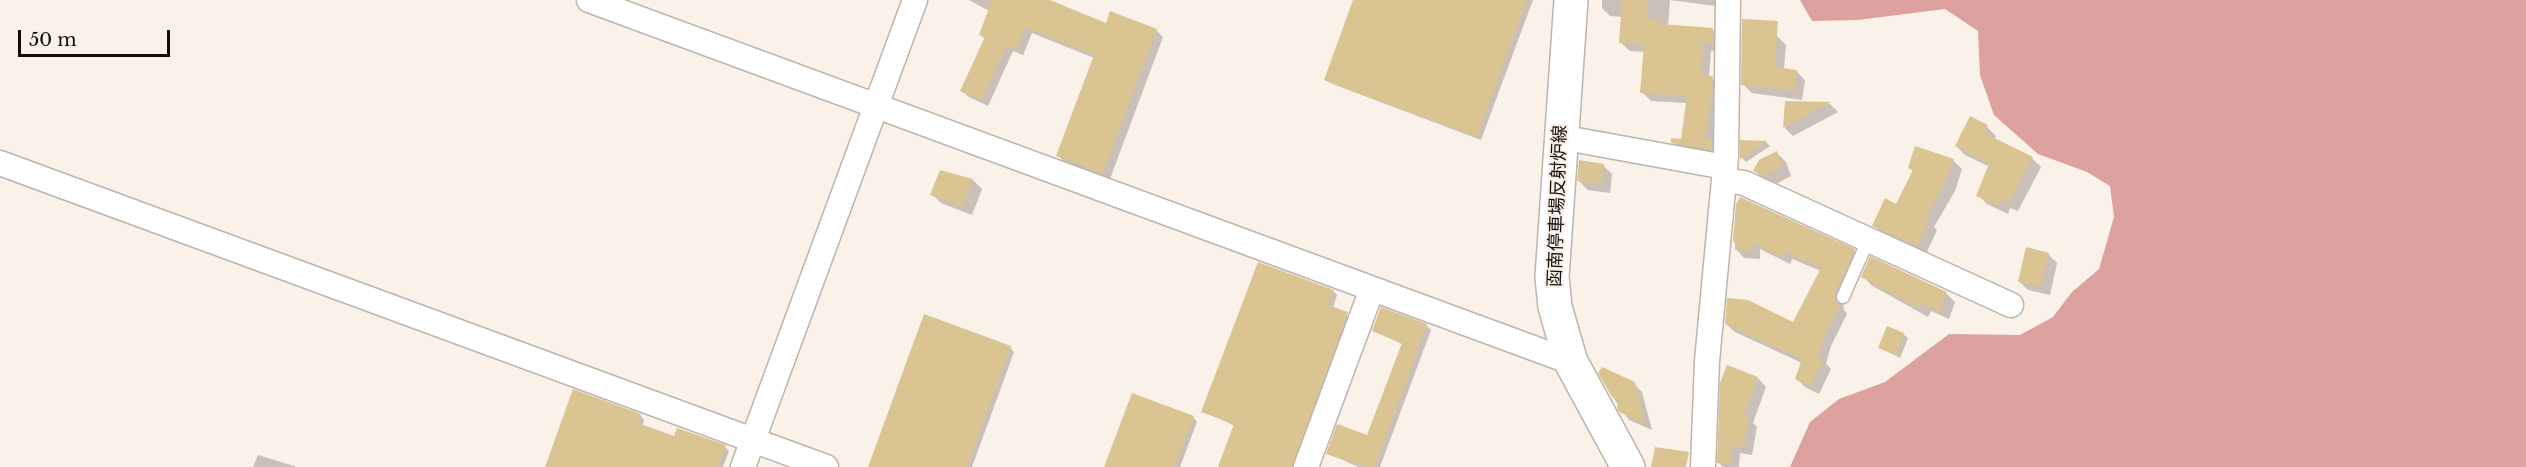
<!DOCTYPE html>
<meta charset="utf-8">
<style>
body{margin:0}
#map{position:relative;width:2526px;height:467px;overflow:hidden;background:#faf1e8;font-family:"Libre Baskerville",serif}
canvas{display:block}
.scale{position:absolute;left:18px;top:30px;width:152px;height:27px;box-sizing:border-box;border:3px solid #100d0a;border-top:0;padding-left:8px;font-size:18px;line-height:21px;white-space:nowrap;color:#100d0a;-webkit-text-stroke:4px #faf1e8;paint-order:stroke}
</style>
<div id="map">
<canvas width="2526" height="467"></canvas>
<div class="scale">50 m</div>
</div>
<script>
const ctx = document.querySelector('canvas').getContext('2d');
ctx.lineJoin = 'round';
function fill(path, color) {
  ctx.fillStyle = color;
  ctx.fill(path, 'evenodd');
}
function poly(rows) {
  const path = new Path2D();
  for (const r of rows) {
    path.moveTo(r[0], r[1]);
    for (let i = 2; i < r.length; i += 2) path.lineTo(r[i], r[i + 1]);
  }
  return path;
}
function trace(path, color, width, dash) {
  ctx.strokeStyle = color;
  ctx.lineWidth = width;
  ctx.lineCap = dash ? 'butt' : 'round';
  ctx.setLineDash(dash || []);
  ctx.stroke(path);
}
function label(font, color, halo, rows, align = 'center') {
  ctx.font = font + ' "Libre Baskerville","Noto Sans JP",serif';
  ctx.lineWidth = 4.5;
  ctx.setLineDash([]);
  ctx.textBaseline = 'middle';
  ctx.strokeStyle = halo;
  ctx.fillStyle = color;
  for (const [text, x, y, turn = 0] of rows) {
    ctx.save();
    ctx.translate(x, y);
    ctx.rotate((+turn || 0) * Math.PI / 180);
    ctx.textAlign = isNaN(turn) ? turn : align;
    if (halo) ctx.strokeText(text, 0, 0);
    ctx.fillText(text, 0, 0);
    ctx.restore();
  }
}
fill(poly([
 [1800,0,2526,0,2526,467,1790,467,1810,422,1839,399,1885,382,1949,334,2020,335,2053,317,2072,292,2099,269,2114,217,2110,186,2087,172,2038,154,1994,115,1980,75,1978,31,1945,9,1858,20,1812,21]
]), '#dda29f');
fill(poly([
 [969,0,1046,0,1107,25,1156,30,1163,37,1110,179,1065,162,1058,156,1094,58,1032,33,1023,55,1013,51,988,106,969,97,962,91,986,40,980,34,989,11],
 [1355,0,1533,0,1481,140,1330,83,1325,79],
 [1602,0,1726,0,1723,7,1670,0,1668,26,1713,30,1721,39,1721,52,1711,51,1709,77,1721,86,1714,144,1720,149,1720,158,1681,151,1673,142,1683,140,1687,103,1651,101,1642,92,1645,52,1630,51,1621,43,1623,17,1610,16,1602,8],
 [1777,36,1786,45,1784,69,1796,71,1805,80,1802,100,1752,93,1743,84],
 [1786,103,1830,104,1838,112,1793,136,1785,128],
 [1971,118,1987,127,1996,136,1994,140,2032,158,2041,167,2018,211,2010,208,2008,214,1987,204,1978,195,1990,167,1965,155,1956,146],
 [1742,142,1766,142,1770,146,1746,162,1742,158],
 [1777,153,1786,162,1791,176,1774,185,1764,180,1755,171],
 [1953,160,1962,169,1955,191,1934,227,1937,230,1926,254,1883,234,1874,225,1897,206,1914,172,1909,168],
 [1603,165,1612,174,1610,193,1588,190,1579,181],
 [941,172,973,180,982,189,972,215,941,203,932,194],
 [1734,240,1854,251,1862,259,1843,302,1844,310,1847,314,1831,346,1826,364,1831,369,1819,394,1805,387,1797,379,1802,363,1735,332,1726,324,1794,324,1821,271,1792,259,1790,264,1760,249,1760,259,1744,258,1736,249],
 [2048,254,2057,263,2050,295,2028,290,2019,281],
 [1863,276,1946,293,1955,302,1949,319,1931,311,1928,317,1871,285],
 [1333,291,1337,295,1333,308,1352,318,1296,467,1220,467,1235,426,1203,411],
 [1381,309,1427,326,1431,330,1380,467,1358,467,1328,453,1368,437,1402,344,1373,331],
 [1903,334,1908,338,1900,358,1880,348],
 [1010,347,1014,352,972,467,869,467],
 [1758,378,1766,387,1753,423,1757,427,1752,455,1740,453,1739,467,1723,467,1719,463],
 [1634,384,1642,392,1652,430,1629,420,1613,397],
 [640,415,644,420,642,427,675,438,725,447,729,451,723,467,546,467],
 [1193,417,1197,422,1180,467,1106,467],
 [258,455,294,466,296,467,253,467]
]), '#0003');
fill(poly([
 [992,0,1050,0,1106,23,1110,11,1157,29,1103,174,1056,156,1094,55,1025,27,1017,50,1006,46,981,101,960,91,985,37,979,35],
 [1353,0,1527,0,1477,137,1324,80],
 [1622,0,1648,0,1646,19,1660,20,1660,24,1713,28,1713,44,1703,43,1701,75,1713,76,1706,139,1712,139,1712,150,1671,143,1671,138,1681,139,1687,96,1640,93,1644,45,1619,43],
 [1742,19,1778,21,1775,67,1797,70,1794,91,1741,85],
 [1785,101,1831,102,1783,128],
 [1970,116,1988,125,1984,133,2033,157,2009,203,2001,200,1999,206,1976,196,1989,164,1955,146],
 [1740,140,1767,141,1740,159],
 [1915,146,1954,159,1946,181,1926,218,1929,220,1917,246,1872,226,1885,198,1896,204,1913,170,1908,168],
 [1777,151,1783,166,1764,176,1753,171,1759,160],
 [1579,160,1604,164,1601,184,1577,181],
 [940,170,973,179,963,207,930,195],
 [1740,197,1855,249,1835,294,1836,301,1840,305,1824,338,1818,357,1824,360,1810,387,1795,379,1802,359,1725,324,1727,298,1748,300,1793,322,1821,268,1784,251,1781,257,1753,243,1752,251,1735,250,1735,241,1733,241,1736,204],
 [2026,247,2049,253,2041,287,2018,282],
 [1870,256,1947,292,1940,311,1922,303,1920,309,1861,277],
 [1258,262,1334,290,1328,305,1348,312,1292,467,1218,467,1234,424,1201,412],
 [1381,307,1427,324,1375,467,1364,467,1326,454,1337,424,1367,435,1402,343,1372,331],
 [924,314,1011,346,967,467,868,467],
 [1887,326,1904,333,1896,355,1878,348],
 [1727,365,1758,377,1744,416,1749,417,1744,447,1732,446,1731,464,1717,463,1720,383],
 [1602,367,1635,382,1645,424,1619,412,1617,407,1619,401,1612,397,1598,373],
 [573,389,641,414,638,423,674,436,677,428,726,445,718,467,545,467],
 [1132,393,1194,416,1174,467,1104,467],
 [1655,447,1689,452,1686,467,1651,467]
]), '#dac492');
const service = poly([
 [1843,297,1869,238]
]);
const minor = poly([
 [589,0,1571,362],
 [1560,137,1725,167],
 [0,163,826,467],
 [1724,180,1744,183,2011,305],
 [743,467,915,0],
 [1306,467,1372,289],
 [1703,467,1707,361,1726,158,1728,0]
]);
const secondary = poly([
 [1571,0,1552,277,1555,307,1571,362,1628,467]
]);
trace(service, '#bdb4ac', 15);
trace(minor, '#bdb4ac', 27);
trace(secondary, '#bdb4ac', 36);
trace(service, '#fff', 12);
trace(minor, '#fff', 24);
trace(secondary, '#fff', 33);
label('18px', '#100d0a', '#faf1e8', [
 ["函南停車場反射炉線",1558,206,-88]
]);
</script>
